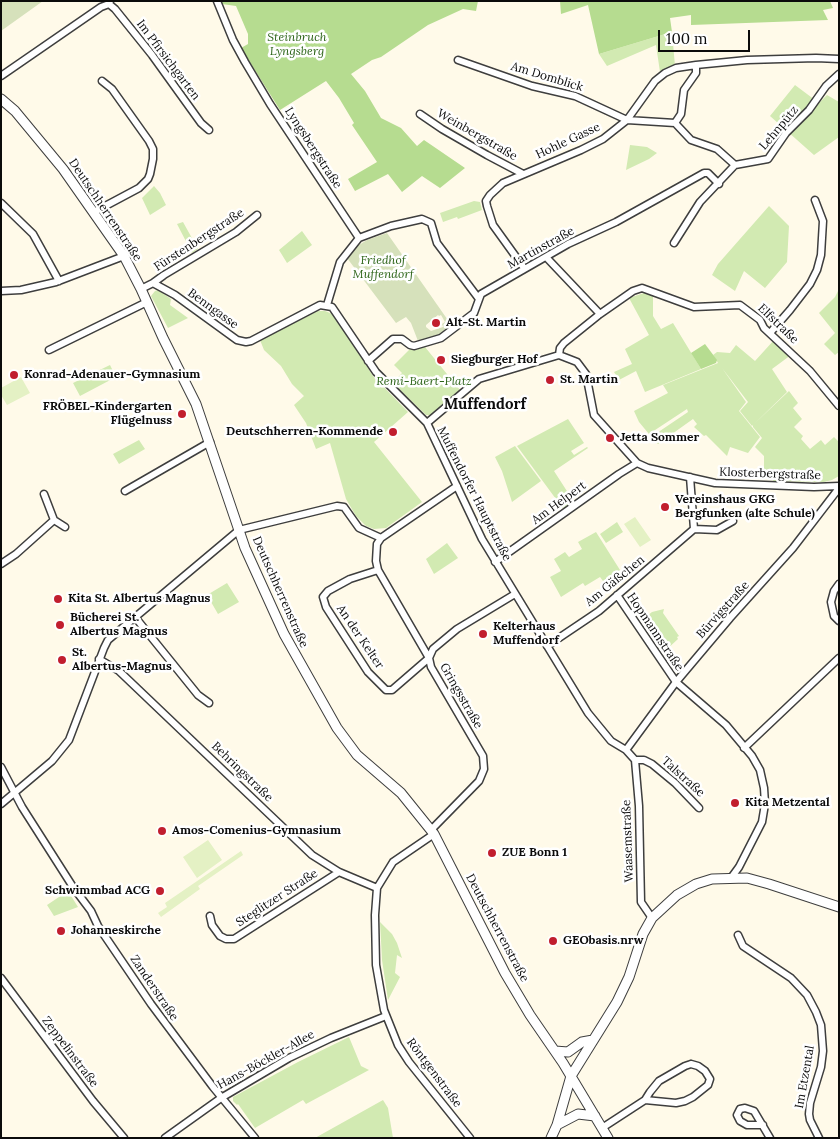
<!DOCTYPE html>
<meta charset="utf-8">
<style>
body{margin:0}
#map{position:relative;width:840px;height:1139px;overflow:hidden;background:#fffae9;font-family:Lora,serif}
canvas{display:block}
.frame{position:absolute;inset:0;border:2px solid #0b0b0b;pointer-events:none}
.scale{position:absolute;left:658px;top:30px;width:92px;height:22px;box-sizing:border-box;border:2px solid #0b0b0b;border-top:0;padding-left:6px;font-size:15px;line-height:18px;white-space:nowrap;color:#0b0b0b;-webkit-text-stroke:4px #fff;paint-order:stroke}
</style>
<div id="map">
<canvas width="840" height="1139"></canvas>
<div class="frame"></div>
<div class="scale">100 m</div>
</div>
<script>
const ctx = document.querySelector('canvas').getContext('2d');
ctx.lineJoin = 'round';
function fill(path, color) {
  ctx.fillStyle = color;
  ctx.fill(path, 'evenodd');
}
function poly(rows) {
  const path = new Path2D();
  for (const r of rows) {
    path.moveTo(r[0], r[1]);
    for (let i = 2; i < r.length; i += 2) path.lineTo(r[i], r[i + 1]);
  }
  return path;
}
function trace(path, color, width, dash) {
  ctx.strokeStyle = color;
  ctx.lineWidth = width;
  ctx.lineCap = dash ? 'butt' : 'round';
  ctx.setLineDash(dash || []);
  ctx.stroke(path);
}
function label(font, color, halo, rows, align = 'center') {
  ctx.font = font + ' Lora,serif';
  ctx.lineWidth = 5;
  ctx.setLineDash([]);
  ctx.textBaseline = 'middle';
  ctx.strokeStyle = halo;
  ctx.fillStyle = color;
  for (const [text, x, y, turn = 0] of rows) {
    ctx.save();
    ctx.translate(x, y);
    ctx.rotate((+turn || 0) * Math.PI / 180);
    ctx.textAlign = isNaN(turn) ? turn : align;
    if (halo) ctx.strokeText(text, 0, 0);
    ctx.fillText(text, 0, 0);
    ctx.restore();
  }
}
fill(poly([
 [672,32,675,66,660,72,656,45,607,66,599,54],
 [795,85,819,103,827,95,839,102,839,137,814,155,770,116],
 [630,145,647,147,657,153,649,159,626,170],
 [154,186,160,193,166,205,150,215,142,198],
 [474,201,480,202,482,210,458,219,457,217,443,222,440,213],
 [769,206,789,226,787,262,765,288,744,271,735,291,712,275,718,264],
 [183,222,198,249,192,253,177,224],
 [302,231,312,245,287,263,279,250],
 [839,289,839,352,835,355,824,344,835,333,819,313,835,297],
 [158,290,171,299,170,305,188,318,168,328,151,296,155,291],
 [647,292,653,294,653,316,661,329,673,323,701,369,645,392,636,371,619,380,614,372,632,364,625,349,649,335,629,298],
 [318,311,325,311,335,315,373,376,408,412,374,442,422,502,386,528,374,529,366,526,356,516,346,499,330,443,316,449,306,423,294,405,304,396,292,384,281,366,264,350,260,340],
 [774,340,791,355,772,369,787,392,752,426,740,411,748,402,722,368,746,402,739,411,760,437,748,453,730,447,727,456,706,435,704,436,694,427,697,424,693,419,658,444,651,437,688,412,687,409,649,434,639,422,634,411,668,393,663,385,718,363,713,355,717,352,730,353,736,345,755,361],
 [425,347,460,390,430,415,426,415,393,383,402,373,394,365,410,349,415,350],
 [110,365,116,377,80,396,73,383],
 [789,391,798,403,793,408,802,419,794,427,803,436,801,439,810,449,821,440,825,445,834,437,839,442,839,476,832,480,824,482,773,481,776,475,764,474,764,456,755,447,762,438,753,427,753,425],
 [568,419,584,443,571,451,574,455,587,447,588,448,554,471,574,502,564,510,517,446],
 [139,440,145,449,119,464,113,454],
 [515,446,541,481,512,502,502,471,495,457],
 [617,522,623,532,606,543,600,534],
 [596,532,620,570,603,581,600,577,585,586,583,583,561,597,550,577,561,571,554,559,565,552,569,557,582,549,578,542],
 [447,543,458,558,434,574,426,559],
 [227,583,239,602,218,614,207,595],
 [664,609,663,613,679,636,677,637,678,639,665,651,661,651,642,620,652,612],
 [68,891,78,907,54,916,47,905],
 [380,922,392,934,397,943,402,958,397,955,395,973,400,977,388,1000,382,960],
 [349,1037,361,1066,369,1070,306,1104,303,1100,255,1128,238,1104,237,1105,233,1101,233,1097,298,1062],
 [383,1100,388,1108,393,1138,315,1138]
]), '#d2eab2');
fill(poly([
 [221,1,478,1,476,11,463,9,428,25,381,57,372,60,351,74,365,91,381,118,401,128,417,146,424,140,465,168,440,188,422,176,402,192,388,174,355,191,348,179,377,162,352,125,354,123,339,98,326,81,280,110,241,48,248,44,248,34,236,6,222,4],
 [560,1,830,1,833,8,823,10,828,20,691,25,691,15,670,18,672,32,599,54,588,5,561,14],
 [705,344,717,360,716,363,701,369,691,353]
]), '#b6dc90');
fill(poly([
 [1,1,43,1,1,31],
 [387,233,452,326,441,334,418,341,411,323,406,317,396,323,347,258,359,245,367,240],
 [438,315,439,316,441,315,445,322,442,324,443,327,431,331,426,327,426,325]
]), '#d6e1bb');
fill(poly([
 [21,377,30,393,7,405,1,395,1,388],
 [635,517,651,540,640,547,624,524],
 [208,840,222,860,197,878,183,857],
 [241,851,243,855,198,886,200,889,161,917,158,913,167,907,165,903]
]), '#e4f1c4');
const minor = poly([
 [217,1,233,40,245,62,270,104,359,238],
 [109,4,115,9,152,55,201,123,209,130],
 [458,60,532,86,575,96,627,120,675,123,681,114,684,90,696,73,696,65],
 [1,76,101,7,109,4,110,1],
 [420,114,442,129,487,155,523,174],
 [675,123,691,140,717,149,735,165,768,159,786,133,809,110,826,86,839,74],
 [1,203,33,234,59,281],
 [94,212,139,188,148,179,150,174,153,159,153,149,149,141,112,89,102,81],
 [674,243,700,202,735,165],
 [546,257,600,314],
 [524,268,493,225,487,206,486,201,490,195,503,183,581,150,603,139,627,120,655,81,665,73,676,68,696,65,747,60,816,58,839,59],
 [153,283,164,275,236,232,257,215],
 [141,289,153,283,175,295,237,340,246,342,251,341,320,305,332,307,376,372,427,423,482,539,588,713,611,741,626,750,635,760,644,760,652,764,675,783,699,808],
 [1,291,21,290,56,282,124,256],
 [327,305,340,262,359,238,391,226,422,219,431,223,437,243,479,299],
 [770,333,790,310,810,284,817,270,821,255,823,221,815,200],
 [49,350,147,302],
 [559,355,560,348,564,343,600,314,633,291,642,288,694,307,740,305,760,320,764,328,810,371,839,406],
 [368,361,393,339,402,339,410,345,414,346,441,338,474,313,481,294,568,244,616,222,704,173,708,173,719,184],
 [427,423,479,379,559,355,577,362,586,374,594,415,637,463,648,468,715,483,814,487,839,486],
 [125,491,210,442],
 [54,520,65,527],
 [694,529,717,530,733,521],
 [381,538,377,544,376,561,378,570,429,658],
 [495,562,619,474,637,463],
 [1,564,16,554,54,520,44,494],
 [378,570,350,579,328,591,323,597,326,607,368,672,386,690,392,690,429,658],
 [839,584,834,591,831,602,834,616,839,621],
 [617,595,676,682,726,725,752,756,760,770,764,788,765,804,762,822,739,867,731,878],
 [135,617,198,695,209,703],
 [547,646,599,611,694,529,690,477],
 [99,659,119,671,312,855,339,872,377,888],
 [744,748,839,658],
 [626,750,676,682,730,618,793,548,839,488],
 [635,760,639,806,641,902,652,918],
 [1,767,22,807,73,887,91,911,98,926,151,1004,213,1087,255,1138],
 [1,804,52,761,69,740,104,648,108,640,239,530,337,506,344,507,359,528,381,538,457,486],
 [431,830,479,781,484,769,483,756,431,667,429,658,433,649,457,629,515,594],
 [434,834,393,862,377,888,375,915,376,965,384,1010,398,1045,409,1062,470,1138],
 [210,916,212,925,220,936,226,939,234,939,339,872],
 [738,935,743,946,791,978,807,995,816,1012,821,1025,823,1051,821,1067,810,1103,809,1114,810,1120,819,1138],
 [1,978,93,1101,124,1138],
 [691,1064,698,1066,705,1071,710,1079,708,1085,693,1097,685,1101,676,1103,645,1100,650,1092,659,1081,685,1066,691,1064],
 [763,1125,747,1125,740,1121,737,1115,740,1109,745,1108,754,1111,770,1138],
 [602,1128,645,1100],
 [165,1138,221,1098,289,1058,331,1038,386,1016]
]);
const tertiary = poly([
 [1,99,15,111,63,169,124,256,141,289,163,338,196,404,245,548,284,634,337,728,357,755,401,793,434,834,505,973,530,1015,563,1063,608,1138],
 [555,1051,568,1052,582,1042,593,1040],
 [557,1125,578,1114,595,1116],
 [551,1138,557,1125,571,1076,617,1002,629,977,643,934,652,918,677,895,696,884,712,879,747,878,769,884,839,907]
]);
trace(minor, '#3e3e3e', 9);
trace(tertiary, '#3e3e3e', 11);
trace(minor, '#fff', 6);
trace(tertiary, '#fff', 9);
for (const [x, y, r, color] of [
 [436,323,5,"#c11e2e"],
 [441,360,5,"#c11e2e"],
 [14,375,5,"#c11e2e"],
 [550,380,5,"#c11e2e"],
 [182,414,5,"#c11e2e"],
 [393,432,5,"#c11e2e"],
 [610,438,5,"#c11e2e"],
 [665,507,5,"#c11e2e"],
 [58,599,5,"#c11e2e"],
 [60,625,5,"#c11e2e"],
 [483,634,5,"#c11e2e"],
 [62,660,5,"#c11e2e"],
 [735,803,5,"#c11e2e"],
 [162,831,5,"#c11e2e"],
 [492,853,5,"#c11e2e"],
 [160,891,5,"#c11e2e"],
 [61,931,5,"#c11e2e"],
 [553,941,5,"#c11e2e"]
]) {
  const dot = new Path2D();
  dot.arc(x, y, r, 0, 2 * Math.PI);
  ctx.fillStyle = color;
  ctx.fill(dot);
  trace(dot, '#fff', 2);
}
label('italic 12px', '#2d6519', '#fff', [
 ["Steinbruch",297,38],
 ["Lyngsberg",297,52],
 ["Friedhof",383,261],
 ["Muffendorf",383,275],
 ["Remi-Baert-Platz",424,382]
]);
label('12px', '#0b0b0b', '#fff', [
 ["Im Pfirsichgarten",168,60,53],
 ["Am Domblick",547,77,17],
 ["Lehnpütz",779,128,-50],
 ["Weinbergstraße",477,135,30],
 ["Hohle Gasse",568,141,-25],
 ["Lyngsbergstraße",313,148,57],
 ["Deutschherrenstraße",105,210,56],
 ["Fürstenbergstraße",199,240,-33],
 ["Martinstraße",541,248,-29],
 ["Benngasse",213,309,36],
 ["Elfstraße",778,324,44],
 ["Klosterbergstraße",770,474,2],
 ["Muffendorfer Hauptstraße",474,494,63],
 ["Am Helpert",559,503,-36],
 ["Am Gäßchen",615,581,-39],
 ["Deutschherrenstraße",280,592,66],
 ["Bürvigstraße",723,610,-48],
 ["Hopmannstraße",655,632,56],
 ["An der Kelter",360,637,56],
 ["Gringsstraße",461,696,60],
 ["Behringstraße",242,772,44],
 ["Talstraße",683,777,42],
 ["Waasemstraße",628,841,-92],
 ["Steglitzer Straße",277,898,-33],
 ["Deutschherrenstraße",497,928,62],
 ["Zanderstraße",154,988,56],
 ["Zeppelinstraße",70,1052,53],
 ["Hans-Böckler-Allee",266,1060,-29],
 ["Röntgenstraße",434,1073,53],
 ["Im Etzental",805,1077,-80]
]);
label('bold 12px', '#0b0b0b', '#fff', [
 ["Alt-St. Martin",446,323],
 ["Siegburger Hof",451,360],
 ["Konrad-Adenauer-Gymnasium",24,375],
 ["St. Martin",560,380],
 ["FRÖBEL-Kindergarten",172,407,"right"],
 ["Flügelnuss",172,421,"right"],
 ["Deutschherren-Kommende",383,432,"right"],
 ["Jetta Sommer",620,438],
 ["Vereinshaus GKG",675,500],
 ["Bergfunken (alte Schule)",675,514],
 ["Kita St. Albertus Magnus",68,599],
 ["Bücherei St.",70,618],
 ["Albertus Magnus",70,632],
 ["Kelterhaus",493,627],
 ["Muffendorf",493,641],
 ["St.",72,653],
 ["Albertus-Magnus",72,667],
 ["Kita Metzental",745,803],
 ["Amos-Comenius-Gymnasium",172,831],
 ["ZUE Bonn 1",502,853],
 ["Schwimmbad ACG",150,891,"right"],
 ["Johanneskirche",71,931],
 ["GEObasis.nrw",563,941]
], 'left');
label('bold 15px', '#0b0b0b', '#fff', [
 ["Muffendorf",485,405]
]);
</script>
